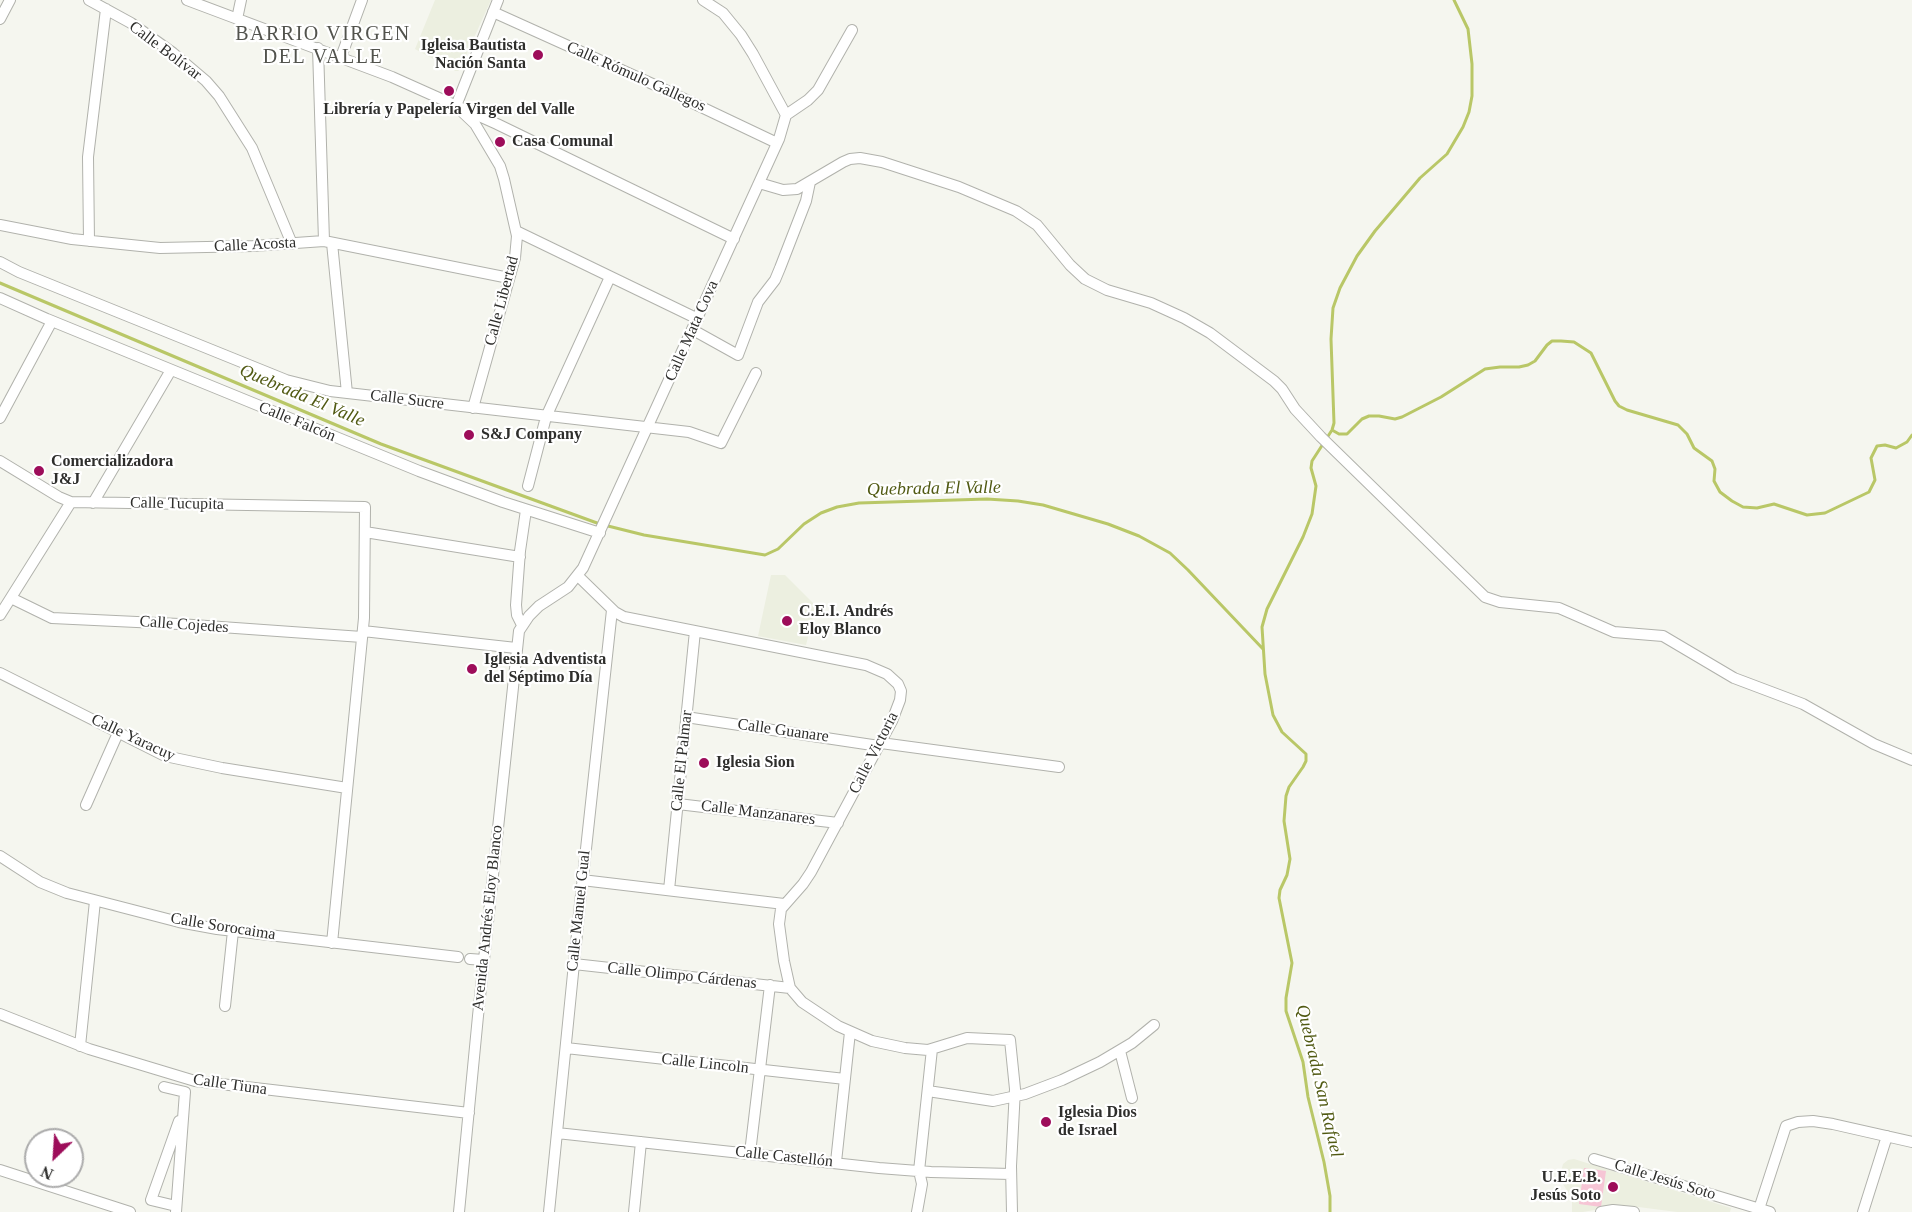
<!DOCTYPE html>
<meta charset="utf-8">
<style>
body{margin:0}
#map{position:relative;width:1912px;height:1212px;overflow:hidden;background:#f5f6ef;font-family:"Times New Roman",serif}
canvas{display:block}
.north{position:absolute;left:24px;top:1128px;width:60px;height:60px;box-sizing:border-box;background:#fff;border:2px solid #ababab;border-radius:50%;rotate:205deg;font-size:16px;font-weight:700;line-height:24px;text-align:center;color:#2e2e2c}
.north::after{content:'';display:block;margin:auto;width:21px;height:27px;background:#9d0d5a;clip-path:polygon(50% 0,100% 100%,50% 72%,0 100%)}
</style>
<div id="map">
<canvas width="1912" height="1212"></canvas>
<div class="north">N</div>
</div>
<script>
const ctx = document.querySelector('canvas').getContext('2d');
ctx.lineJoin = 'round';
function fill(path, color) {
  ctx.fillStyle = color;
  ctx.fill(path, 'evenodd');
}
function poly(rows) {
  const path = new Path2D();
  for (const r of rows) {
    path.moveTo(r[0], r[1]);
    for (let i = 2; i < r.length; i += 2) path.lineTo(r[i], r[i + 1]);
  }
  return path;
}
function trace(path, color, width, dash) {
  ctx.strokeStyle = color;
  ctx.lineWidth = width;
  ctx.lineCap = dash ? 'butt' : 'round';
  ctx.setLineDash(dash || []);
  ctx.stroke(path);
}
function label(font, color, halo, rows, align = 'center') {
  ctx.font = font + ' "Times New Roman",serif';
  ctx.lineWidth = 4.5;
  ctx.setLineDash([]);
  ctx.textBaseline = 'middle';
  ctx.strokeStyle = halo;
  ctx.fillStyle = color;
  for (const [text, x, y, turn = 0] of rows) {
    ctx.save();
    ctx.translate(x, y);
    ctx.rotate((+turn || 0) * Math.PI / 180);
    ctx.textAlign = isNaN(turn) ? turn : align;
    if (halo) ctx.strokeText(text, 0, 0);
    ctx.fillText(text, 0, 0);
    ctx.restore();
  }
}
fill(poly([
 [435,0,491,0,459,71,455,71,415,49],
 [771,575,785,575,816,606,806,645,758,636],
 [1574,1159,1731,1208,1730,1212,1677,1212,1623,1205,1583,1212,1572,1212,1572,1198,1559,1178,1563,1164,1568,1160]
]), '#ecefe0');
fill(poly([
 [1584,1168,1606,1171,1601,1207,1579,1204]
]), '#f6c5d5');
trace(poly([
 [0,283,381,444,597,523],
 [1332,430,1339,434,1347,434,1362,419,1369,416,1379,416,1395,419,1402,417,1441,397,1485,369,1500,367,1519,367,1528,365,1535,361,1547,345,1552,341,1561,341,1574,342,1591,353,1615,401,1619,406,1627,410,1678,425,1687,434,1694,448,1712,461,1715,469,1714,481,1720,492,1732,501,1743,507,1757,508,1774,504,1807,515,1825,513,1869,492,1875,480,1871,458,1877,446,1885,445,1896,448,1907,442,1912,435],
 [608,526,644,535,765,555,778,549,804,524,821,513,837,507,859,503,987,499,1018,501,1043,505,1108,524,1139,536,1170,553,1188,570,1263,649],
 [1330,1212,1330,1196,1324,1162,1308,1097,1303,1062,1286,1011,1286,998,1292,963,1279,898,1280,890,1287,875,1290,859,1284,821,1286,796,1289,787,1303,767,1306,761,1306,754,1282,732,1273,715,1265,674,1262,627,1267,609,1303,537,1312,514,1316,486,1311,468,1312,461,1332,430,1334,423,1331,339,1333,308,1340,288,1357,256,1375,231,1420,178,1447,154,1463,127,1469,112,1472,96,1472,64,1468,29,1454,0]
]), '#b9c767', 3);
const minor = poly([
 [89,0,131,23,173,53,206,81,219,96,252,148,292,244],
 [187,0,392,77,497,124,734,239],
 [703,0,723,13,741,35,753,54,786,115],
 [493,12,657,86,777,143],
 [0,19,10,0],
 [237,19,241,0],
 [318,48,324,241],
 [341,57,362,0],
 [759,183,783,190,797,189,843,162,850,159,860,158,882,162,959,187,1016,211,1037,225,1070,265,1085,279,1107,290,1151,303,1184,318,1210,333,1274,381,1282,389,1295,409,1321,437,1485,597,1500,602,1559,608,1614,632,1663,636,1734,678,1803,704,1874,744,1912,760],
 [0,225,72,239,160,248,253,246,324,241,509,278],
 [516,231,698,319],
 [89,241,88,157,106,9],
 [332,243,347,393],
 [0,262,19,272,286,380,330,391,689,432,721,443,756,373],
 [0,298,47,319,419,471,503,502,600,533],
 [693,330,738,355,758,302,775,280,780,268,806,201,810,182],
 [473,408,515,258,517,236,504,179,500,166,475,124,456,106,498,0],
 [0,418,52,321],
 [0,461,59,497,71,502,365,507,364,618,332,943],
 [528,486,546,417,610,277],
 [93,503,171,370],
 [365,532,520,557],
 [578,576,615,612,624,617,866,665,887,674,898,684,901,691,900,700,892,721,811,872,803,884,781,909,779,924,784,961,790,988,802,1002,838,1026,872,1041,905,1048,928,1050,967,1038,1010,1040,1015,1089,1011,1166,1012,1212],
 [11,598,52,618,179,624,362,637],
 [0,615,71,502],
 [522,625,517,615,516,605,520,551,526,510],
 [363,631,516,648],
 [0,673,165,756,222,768,347,788],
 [686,717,879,746],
 [881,743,1059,767],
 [678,804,838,823],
 [86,805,118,733],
 [0,856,40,882,67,893,179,922,217,929,458,957],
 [582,880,784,904],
 [669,890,695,631],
 [470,959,484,960],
 [574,964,790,988],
 [225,1006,233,931],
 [0,1014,89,1049,195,1081,469,1113],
 [80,1046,95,901],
 [566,1048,845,1079],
 [1120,1051,1132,1098],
 [164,1087,185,1092,176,1212],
 [928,1091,993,1101,1025,1094,1062,1080,1100,1062,1132,1043,1154,1025],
 [557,1133,879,1168,931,1172,1011,1174],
 [750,1153,770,985],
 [1594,1159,1770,1212],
 [836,1162,850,1032],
 [0,1170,130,1212],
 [176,1206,151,1200,179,1121],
 [1759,1209,1786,1126,1798,1122,1813,1121,1833,1124,1912,1142],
 [459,1212,478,1016,519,631,529,616,539,606,568,587,583,568,779,139,786,115,808,100,818,90,852,30],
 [549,1212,580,904,612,610],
 [634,1212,641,1142],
 [917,1212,922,1184,919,1171,932,1049],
 [1601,1212,1613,1210,1634,1212],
 [1863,1212,1887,1136]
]);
trace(minor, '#b1b2ac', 12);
trace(minor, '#fff', 10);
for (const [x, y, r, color] of [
 [538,55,6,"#9d0d5a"],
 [449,91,6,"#9d0d5a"],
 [500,142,6,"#9d0d5a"],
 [469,435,6,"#9d0d5a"],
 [39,471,6,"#9d0d5a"],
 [787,621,6,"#9d0d5a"],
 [472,669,6,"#9d0d5a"],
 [704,763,6,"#9d0d5a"],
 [1046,1122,6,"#9d0d5a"],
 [1613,1187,6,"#9d0d5a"]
]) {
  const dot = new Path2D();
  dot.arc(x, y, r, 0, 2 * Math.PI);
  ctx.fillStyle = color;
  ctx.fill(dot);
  trace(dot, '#fff', 2);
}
label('bold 16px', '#2e2e2c', '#fff', [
 ["Igleisa Bautista",526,46,"right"],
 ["Nación Santa",526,64,"right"],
 ["Librería y Papelería Virgen del Valle",449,110,"center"],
 ["Casa Comunal",512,142],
 ["S&J Company",481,435],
 ["Comercializadora",51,462],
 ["J&J",51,480],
 ["C.E.I. Andrés",799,612],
 ["Eloy Blanco",799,630],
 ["Iglesia Adventista",484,660],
 ["del Séptimo Día",484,678],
 ["Iglesia Sion",716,763],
 ["Iglesia Dios",1058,1113],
 ["de Israel",1058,1131],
 ["U.E.E.B.",1601,1178,"right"],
 ["Jesús Soto",1601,1196,"right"]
], 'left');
label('16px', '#2e2e2c', '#fff', [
 ["Calle Bolívar",165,51,37],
 ["Calle Rómulo Gallegos",636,77,24],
 ["Calle Acosta",255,245,-3],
 ["Calle Libertad",502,301,-75],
 ["Calle Mata Cova",692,331,-66],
 ["Calle Sucre",407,400,7],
 ["Calle Falcón",297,422,22],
 ["Calle Tucupita",177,504,1],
 ["Calle Cojedes",184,625,4],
 ["Calle Guanare",783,731,8],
 ["Calle Yaracuy",133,738,25],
 ["Calle Victoria",874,753,-63],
 ["Calle El Palmar",682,761,-84],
 ["Calle Manzanares",758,813,7],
 ["Calle Manuel Gual",579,911,-84],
 ["Avenida Andrés Eloy Blanco",488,918,-84],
 ["Calle Sorocaima",223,927,9],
 ["Calle Olimpo Cárdenas",682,976,6],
 ["Calle Lincoln",705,1064,6],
 ["Calle Tiuna",230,1085,8],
 ["Calle Castellón",784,1157,6],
 ["Calle Jesús Soto",1665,1180,17]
]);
label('italic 18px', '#515a13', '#fff', [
 ["Quebrada El Valle",302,396,23],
 ["Quebrada El Valle",934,489,-1],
 ["Quebrada San Rafael",1319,1081,77]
]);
ctx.letterSpacing = '1.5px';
label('20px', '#52534d', '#fff', [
 ["BARRIO VIRGEN",323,35],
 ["DEL VALLE",323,58]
]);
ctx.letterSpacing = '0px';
</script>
